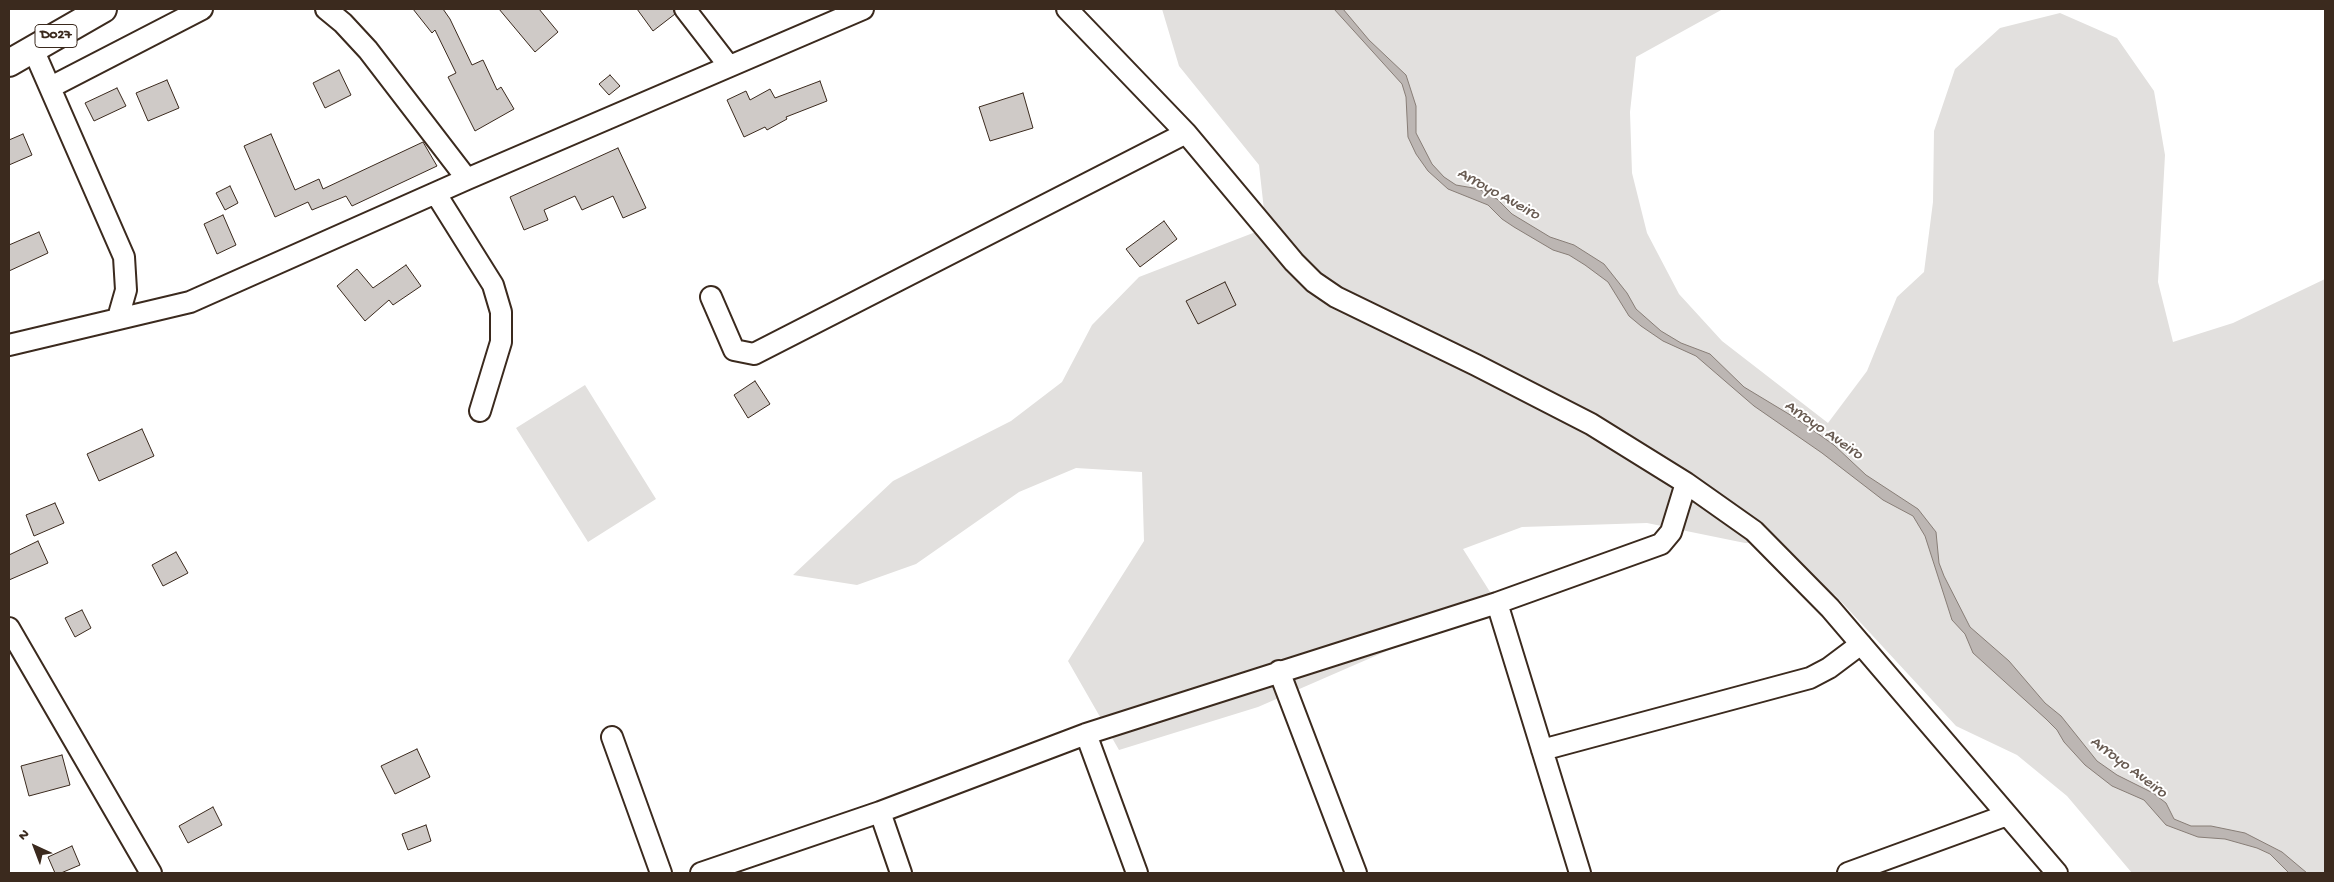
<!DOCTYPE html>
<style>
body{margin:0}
#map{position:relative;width:2334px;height:882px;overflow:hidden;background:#fff;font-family:"Gochi Hand",sans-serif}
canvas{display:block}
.frame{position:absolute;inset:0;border:10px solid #3b2a1e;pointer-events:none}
.north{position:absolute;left:10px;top:822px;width:50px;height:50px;-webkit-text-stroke:4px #fff;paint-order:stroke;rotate:317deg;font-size:14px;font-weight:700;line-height:20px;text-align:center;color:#3b2a1e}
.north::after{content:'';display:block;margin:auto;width:18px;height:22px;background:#3b2a1e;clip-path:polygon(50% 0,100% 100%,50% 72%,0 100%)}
</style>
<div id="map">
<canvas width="2334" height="882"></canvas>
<div class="frame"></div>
<div class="north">N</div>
</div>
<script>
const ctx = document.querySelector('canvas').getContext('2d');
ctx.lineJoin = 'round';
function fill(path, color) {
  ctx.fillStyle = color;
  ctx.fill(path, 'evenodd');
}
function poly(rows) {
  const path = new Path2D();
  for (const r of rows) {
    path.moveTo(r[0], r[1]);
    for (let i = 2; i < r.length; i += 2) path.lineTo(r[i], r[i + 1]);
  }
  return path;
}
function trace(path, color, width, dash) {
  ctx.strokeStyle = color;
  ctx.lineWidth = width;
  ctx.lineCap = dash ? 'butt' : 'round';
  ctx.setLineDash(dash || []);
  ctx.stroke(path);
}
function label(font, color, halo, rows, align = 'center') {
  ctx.font = font + ' "Gochi Hand",sans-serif';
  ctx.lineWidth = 4;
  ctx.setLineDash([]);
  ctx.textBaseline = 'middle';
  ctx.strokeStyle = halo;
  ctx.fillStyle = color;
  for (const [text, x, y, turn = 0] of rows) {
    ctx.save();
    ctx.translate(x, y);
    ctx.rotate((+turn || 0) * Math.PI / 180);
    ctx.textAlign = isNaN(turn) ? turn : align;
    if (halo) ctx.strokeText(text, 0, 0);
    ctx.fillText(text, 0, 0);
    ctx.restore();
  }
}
fill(poly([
 [1162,9,1723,9,1636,57,1630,112,1632,173,1647,233,1679,294,1722,341,1828,423,1867,371,1897,297,1924,272,1933,202,1934,131,1955,69,2000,28,2060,13,2117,38,2154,91,2165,155,2158,282,2173,342,2233,323,2325,279,2325,873,2132,873,2067,796,2017,755,1956,726,1835,595,1780,567,1758,543,1745,543,1647,523,1522,527,1463,549,1497,603,1258,707,1119,750,1068,661,1144,541,1142,472,1076,468,1019,492,916,564,857,585,793,575,893,481,1011,421,1062,382,1092,325,1139,277,1266,228,1259,165,1179,66],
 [585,385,656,499,588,542,516,428]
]), '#e2e0de');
const water = poly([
 [1334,9,1343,9,1369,40,1406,75,1416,106,1416,133,1432,164,1444,177,1456,185,1479,189,1497,199,1512,214,1550,237,1574,245,1604,264,1627,293,1636,309,1661,331,1681,343,1710,354,1744,387,1797,419,1834,445,1866,475,1918,509,1936,532,1939,563,1944,576,1970,627,2009,661,2045,703,2061,716,2097,761,2117,775,2153,793,2166,803,2174,819,2191,826,2211,826,2245,833,2282,852,2307,873,2289,873,2270,854,2257,848,2225,839,2198,837,2166,825,2144,800,2112,786,2085,765,2064,742,2057,730,2046,719,1973,653,1965,634,1952,620,1925,536,1913,516,1883,500,1822,453,1754,406,1696,356,1663,341,1641,326,1629,316,1608,282,1585,265,1569,255,1553,250,1514,227,1502,219,1488,205,1448,189,1428,171,1416,154,1408,137,1406,97,1402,84,1334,9]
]);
fill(water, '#bcb6b3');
trace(water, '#887e77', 1);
const building = poly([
 [413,9,443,9,450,19,472,65,483,60,497,90,501,87,514,109,475,131,448,77,456,73,435,30,432,33,413,9],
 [499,9,539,9,558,32,535,52,499,9],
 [637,9,673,9,675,14,653,31,637,9],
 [339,70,351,95,325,108,313,83,339,70],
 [610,75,620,86,609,95,599,84,610,75],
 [167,80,179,108,148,121,136,93,167,80],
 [820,81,827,101,786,117,787,119,767,130,765,127,744,137,727,100,746,91,750,100,770,89,775,98,820,81],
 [117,88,126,106,94,121,85,103,117,88],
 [1023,93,1033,128,990,141,979,107,1023,93],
 [23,134,32,155,9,165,9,140,23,134],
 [271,134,295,190,319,179,323,189,423,142,437,166,352,206,346,196,312,210,308,202,275,217,244,146,271,134],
 [618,148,646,208,623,218,613,196,582,210,575,196,544,210,548,220,524,230,510,197,618,148],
 [230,186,238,203,225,210,216,193,230,186],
 [223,215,236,245,217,254,204,224,223,215],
 [1164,221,1177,239,1140,267,1126,249,1164,221],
 [39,232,48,253,9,271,9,245,39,232],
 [406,265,421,286,393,305,389,300,365,321,337,286,357,269,373,288,406,265],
 [1225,282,1236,305,1198,324,1186,301,1225,282],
 [755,381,770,404,748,418,734,395,755,381],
 [142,429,154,456,99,481,87,454,142,429],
 [55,503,64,523,34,536,26,515,55,503],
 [38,541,48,563,9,580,9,555,38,541],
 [176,552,188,573,163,586,152,565,176,552],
 [82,610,91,628,75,637,65,618,82,610],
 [417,749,430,777,395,794,381,766,417,749],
 [62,755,70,785,29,796,21,766,62,755],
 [213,807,222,825,188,843,179,826,213,807],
 [426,825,431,841,408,850,402,834,426,825],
 [72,846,80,865,61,873,55,873,48,857,72,846]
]);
fill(building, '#cfcac7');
trace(building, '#3b2a1e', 1);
const minor = poly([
 [326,9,343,23,368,50,467,179],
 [685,9,729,66],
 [1067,9,1186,133,1294,262,1314,282,1336,297,1476,365,1591,424,1686,483,1754,531,1830,608,2057,873],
 [33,49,124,257,126,290,118,318],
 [51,87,202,9],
 [436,194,493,285,501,312,501,342,480,411],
 [711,297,734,350,754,354,1186,133],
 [9,345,190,302,467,179,863,9],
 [1497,603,1580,873],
 [9,628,151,873],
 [1279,671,1356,873],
 [1086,734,1137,873],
 [612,737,661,873],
 [1542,750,1810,678,1829,668,1861,644],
 [880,812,901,873],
 [701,873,880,812,1086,734,1497,603,1661,544,1671,532,1686,483],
 [1848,873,2007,815]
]);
const major = poly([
 [9,63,103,9]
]);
trace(minor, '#3b2a1e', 24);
trace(major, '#3b2a1e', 30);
trace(minor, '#fff', 20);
trace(major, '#fff', 26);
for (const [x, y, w] of [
 [56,36,42]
]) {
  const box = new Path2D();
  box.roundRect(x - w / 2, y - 11.5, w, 23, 4);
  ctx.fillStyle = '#fff';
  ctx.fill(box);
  trace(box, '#3b2a1e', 1);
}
label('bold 14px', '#3b2a1e', null, [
 ["D027",56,36]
]);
label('italic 16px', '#685b52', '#fff', [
 ["Arroyo Aveiro",1498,195,29],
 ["Arroyo Aveiro",1823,431,35],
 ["Arroyo Aveiro",2128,768,37]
]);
</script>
